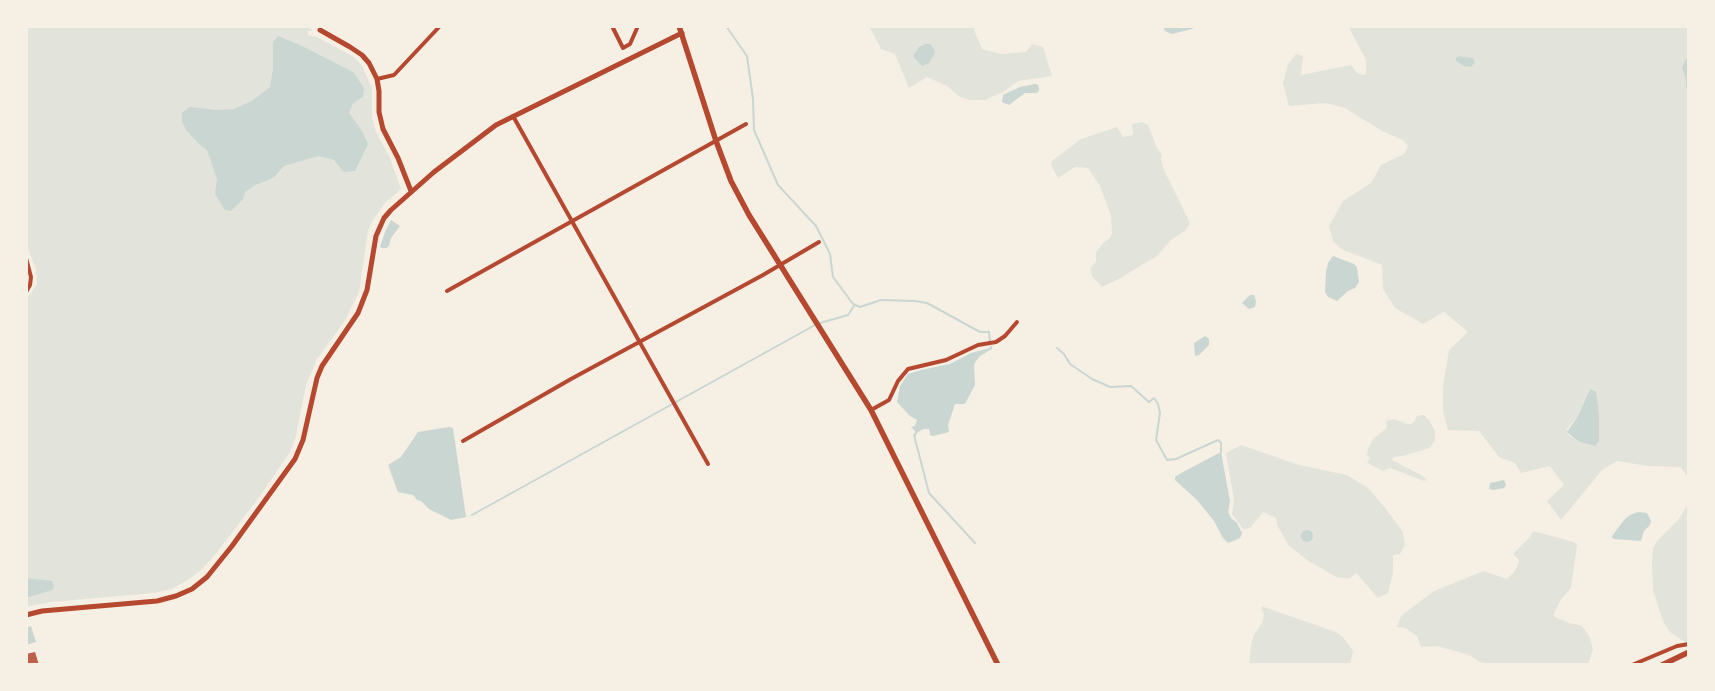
<!DOCTYPE html>
<style>
body{margin:0}
#map{position:relative;width:1715px;height:691px;overflow:hidden;background:#f6efe4;font-family:"Noto Sans",sans-serif}
canvas{display:block}
.frame{position:absolute;inset:0;border:28px solid #f6efe4;pointer-events:none}
</style>
<div id="map">
<canvas width="1715" height="691"></canvas>
<div class="frame"></div>
</div>
<script>
const ctx = document.querySelector('canvas').getContext('2d');
ctx.lineJoin = 'round';
function fill(path, color) {
  ctx.fillStyle = color;
  ctx.fill(path, 'evenodd');
}
function poly(rows) {
  const path = new Path2D();
  for (const r of rows) {
    if (r.length === 3) {
      path.moveTo(r[0] + r[2], r[1]);
      path.arc(r[0], r[1], r[2], 0, 2 * Math.PI);
      continue;
    }
    path.moveTo(r[0], r[1]);
    for (let i = 2; i < r.length; i += 2) path.lineTo(r[i], r[i + 1]);
  }
  return path;
}
function trace(path, color, width, dash) {
  ctx.strokeStyle = color;
  ctx.lineWidth = width;
  ctx.lineCap = dash ? 'butt' : 'round';
  ctx.setLineDash(dash || []);
  ctx.stroke(path);
}
fill(poly([
 [26,26,309,26,312,31,308,31,308,35,317,37,354,57,362,66,372,88,372,117,376,132,390,158,401,189,385,203,373,220,368,231,359,292,344,322,317,359,306,385,296,436,290,452,260,496,215,555,200,571,186,581,172,589,154,593,51,602,26,607,26,300,37,284,36,270,26,243,28,91,26,90],
 [869,26,975,26,974,30,982,49,1001,54,1026,52,1032,44,1043,47,1052,76,1018,81,1003,92,985,100,970,100,960,97,947,86,927,77,909,88,895,54,881,49],
 [1348,26,1689,26,1689,478,1680,467,1648,466,1617,461,1602,470,1561,520,1547,501,1564,485,1550,466,1521,473,1515,463,1499,457,1479,431,1448,430,1443,411,1443,386,1449,350,1468,332,1444,312,1423,324,1395,308,1383,289,1382,265,1341,249,1333,241,1329,226,1343,201,1371,183,1381,165,1404,154,1408,146,1403,140,1382,131,1345,108,1325,103,1289,106,1283,83,1288,64,1296,54,1303,56,1301,75,1351,65,1357,73,1363,75,1366,74,1366,60],
 [1459,56,1465,57,1473,58,1463,66,1456,61,1456,59],
 [1594,389,1596,391,1597,399,1598,426,1578,441,1569,435,1567,429,1578,416,1588,392],
 [1142,122,1148,125,1157,148,1162,155,1161,159,1164,170,1190,223,1186,230,1171,240,1157,256,1117,280,1102,287,1092,276,1090,268,1096,262,1096,252,1103,243,1110,238,1112,233,1111,216,1100,186,1088,168,1075,167,1058,178,1051,165,1052,161,1081,139,1117,127,1123,137,1133,135,1132,124],
 [1420,415,1424,415,1429,420,1435,431,1435,440,1432,445,1429,448,1403,456,1393,457,1392,460,1423,476,1427,480,1424,481,1390,468,1383,471,1367,463,1370,458,1367,455,1368,449,1373,439,1387,428,1386,421,1394,419,1407,424,1411,424,1415,421,1416,417],
 [1241,445,1299,465,1347,475,1368,488,1386,509,1403,532,1405,545,1400,554,1393,555,1393,573,1388,593,1378,598,1356,573,1349,579,1336,577,1307,560,1289,546,1277,525,1276,518,1263,512,1250,528,1243,529,1232,514,1234,500,1226,453],
 [1689,502,1689,643,1686,643,1670,632,1663,621,1653,590,1652,563,1653,548,1657,541,1679,519],
 [1533,531,1574,542,1577,545,1571,588,1560,601,1553,616,1569,623,1582,626,1589,636,1593,649,1588,665,1494,665,1482,663,1469,655,1437,646,1421,647,1417,636,1405,628,1397,627,1401,616,1434,591,1484,571,1507,579,1514,572,1518,565,1519,560,1513,554,1530,537],
 [1261,606,1336,632,1343,637,1353,651,1350,665,1249,665,1251,645,1254,635,1262,623,1264,615]
]), '#e2e4dc');
fill(poly([
 [1163,26,1197,26,1192,29,1172,34,1165,31],
 [278,36,304,47,353,72,364,88,363,97,353,103,349,113,362,131,368,144,355,171,344,172,334,160,318,156,284,166,273,178,255,185,245,192,243,199,231,211,225,210,215,194,217,179,207,150,199,144,186,130,182,121,182,113,190,107,215,110,234,109,252,101,270,87,273,69,273,42],
 [925,44,930,44,934,49,935,53,929,63,922,66,913,56,919,47],
 [1459,56,1473,58,1475,62,1471,67,1463,66,1456,61,1456,58],
 [1689,57,1689,90,1686,87,1686,80,1682,68,1685,60],
 [1035,84,1038,85,1039,88,1039,91,1036,93,1025,93,1009,105,1002,102,1003,95,1020,87],
 [391,220,400,226,391,238,389,246,387,248,382,248,380,247,385,232],
 [1333,256,1354,264,1357,267,1359,282,1355,288,1348,291,1337,301,1328,297,1325,292,1326,272,1328,263],
 [1250,295,1254,295,1256,301,1255,307,1249,309,1242,303],
 [1205,336,1209,339,1209,345,1199,355,1195,356,1194,343],
 [990,346,992,346,992,349,980,356,976,361,974,364,975,385,966,402,964,404,955,404,948,425,949,432,933,436,930,435,929,429,923,429,918,432,915,437,914,437,915,431,911,427,915,426,917,420,910,416,897,402,900,386,908,374,921,370,950,364,971,353,990,348],
 [1591,389,1596,391,1599,414,1599,441,1595,446,1578,441,1567,432,1578,416,1588,393],
 [449,427,453,428,466,517,451,520,429,509,421,501,417,500,413,495,398,492,388,465,401,457,418,432],
 [1221,452,1230,501,1228,512,1231,518,1237,523,1242,533,1240,538,1228,543,1223,538,1214,521,1197,500,1175,480,1175,477,1183,472],
 [1504,480,1506,485,1504,488,1493,490,1489,489,1490,483],
 [1638,512,1647,513,1651,521,1650,525,1644,531,1641,541,1613,539,1612,536,1625,519,1630,515],
 [1307,536,6],
 [26,578,52,581,54,587,52,590,26,598],
 [31,626,36,642,26,645,26,628]
]), '#c9d6d2');
trace(poly([
 [726,26,747,56,753,99,754,130,778,185,816,226,830,254,833,277,853,304,860,307,881,300,915,301,927,303,980,332,989,332,990,341],
 [820,323,848,315,854,306],
 [1057,348,1064,354,1070,364,1092,379,1110,387,1131,386,1149,402,1154,398,1158,404,1160,413,1156,440,1167,460,1176,459,1218,440,1221,443,1221,452],
 [914,435,929,493,975,543],
 [472,515,815,325]
]), '#c9d6d2', 2);
fill(poly([
 [35,652,39,665,26,665,26,654]
]), '#bf614a');
trace(poly([
 [612,26,623,48,630,44,638,26],
 [377,79,394,75,440,26],
 [513,116,708,464],
 [26,258,31,277,30,285,26,292],
 [447,291,746,124],
 [871,410,889,400,898,381,908,369,946,360,978,345,996,342,1005,336,1017,322],
 [463,441,571,379,763,275,819,242],
 [1632,665,1677,646,1689,644]
]), '#b5482f', 4);
trace(poly([
 [320,30,350,47,362,55,369,63,377,79,379,91,379,112,383,129,398,158,411,191],
 [26,615,42,611,157,601,176,596,192,589,207,577,232,546,295,459,303,440,317,378,322,366,358,313,367,290,376,236,384,218,391,210,434,172,496,125,682,33]
]), '#b5482f', 5);
trace(poly([
 [679,26,716,141,731,181,749,215,871,410,998,665],
 [1662,665,1689,652]
]), '#b5482f', 5.5);
</script>
